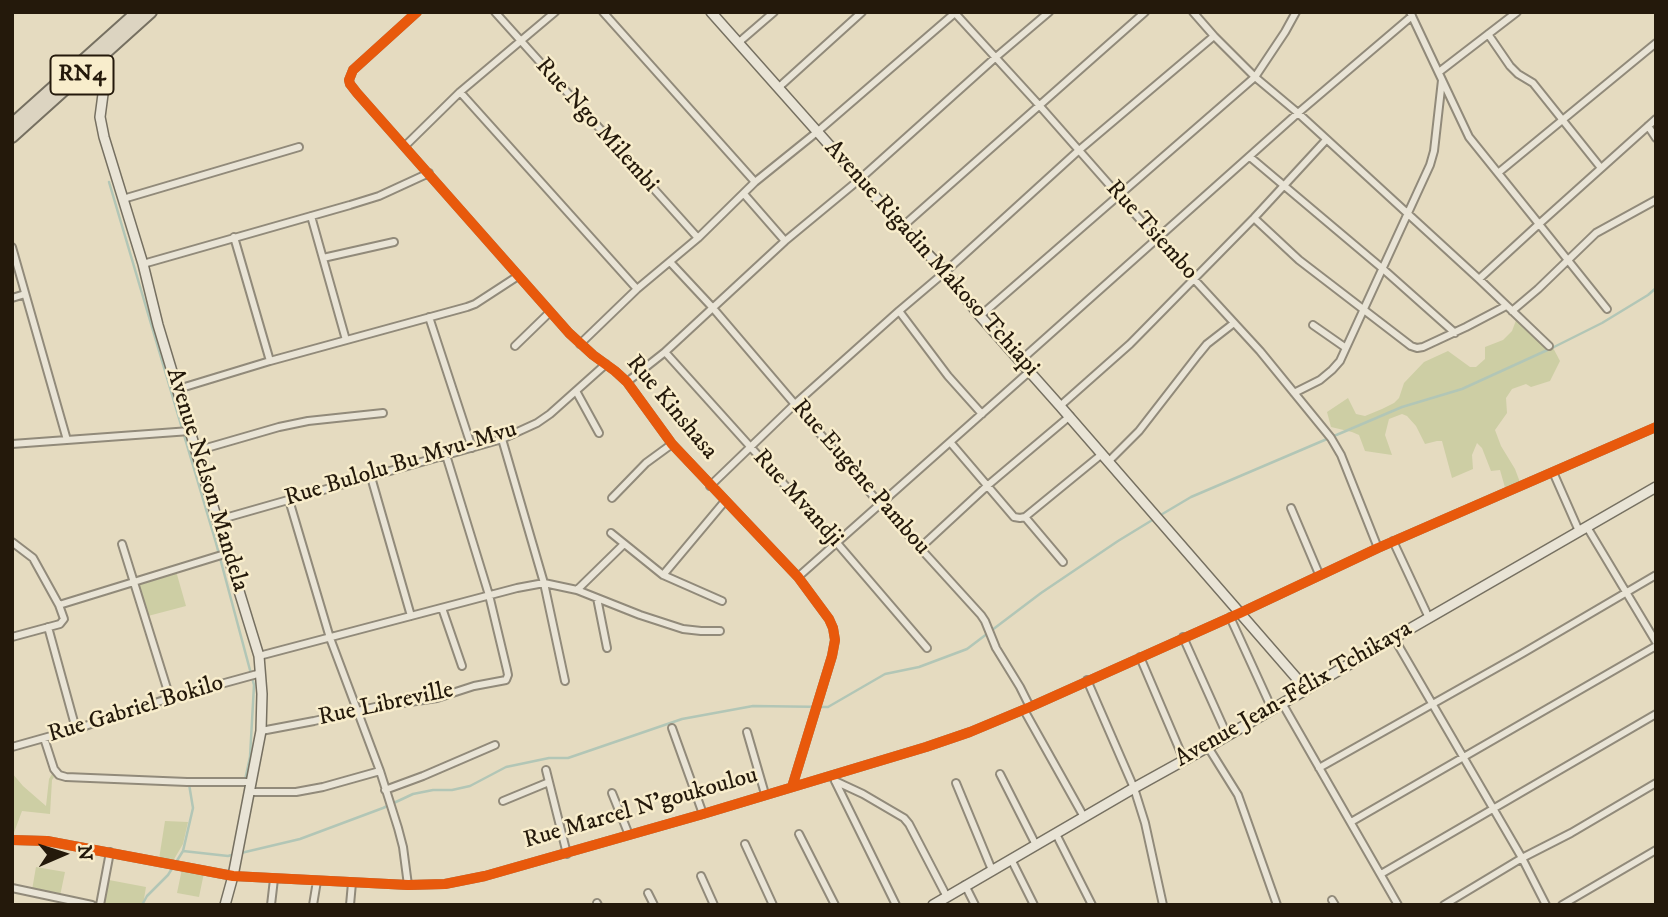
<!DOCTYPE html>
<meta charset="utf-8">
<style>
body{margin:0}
#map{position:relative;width:1668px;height:917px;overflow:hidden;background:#e5dbc0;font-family:"IM FELL DW Pica",serif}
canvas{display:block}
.frame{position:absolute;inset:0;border:14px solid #24190b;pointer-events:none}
.north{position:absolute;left:28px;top:819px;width:70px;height:70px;-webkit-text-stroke:5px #f8edcc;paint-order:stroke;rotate:87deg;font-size:19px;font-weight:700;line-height:28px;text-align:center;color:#24190b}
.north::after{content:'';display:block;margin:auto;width:24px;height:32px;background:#24190b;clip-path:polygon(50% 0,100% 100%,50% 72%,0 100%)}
</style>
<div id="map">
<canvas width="1668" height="917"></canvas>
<div class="frame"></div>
<div class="north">N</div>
</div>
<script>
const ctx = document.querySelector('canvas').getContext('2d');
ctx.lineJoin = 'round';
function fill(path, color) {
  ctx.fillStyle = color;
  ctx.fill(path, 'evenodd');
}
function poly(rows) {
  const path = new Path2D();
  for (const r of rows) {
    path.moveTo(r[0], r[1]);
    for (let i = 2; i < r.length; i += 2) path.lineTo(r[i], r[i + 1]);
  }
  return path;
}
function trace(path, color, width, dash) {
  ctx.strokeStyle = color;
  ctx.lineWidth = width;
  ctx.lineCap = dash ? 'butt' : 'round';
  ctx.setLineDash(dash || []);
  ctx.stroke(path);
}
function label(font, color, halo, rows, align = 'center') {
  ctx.font = font + ' "IM FELL DW Pica",serif';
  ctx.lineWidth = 5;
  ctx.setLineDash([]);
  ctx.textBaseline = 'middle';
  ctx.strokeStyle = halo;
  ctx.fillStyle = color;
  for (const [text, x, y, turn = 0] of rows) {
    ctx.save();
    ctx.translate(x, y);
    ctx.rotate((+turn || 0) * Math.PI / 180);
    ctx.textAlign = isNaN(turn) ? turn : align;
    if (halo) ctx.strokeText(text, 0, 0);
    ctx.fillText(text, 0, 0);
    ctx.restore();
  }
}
fill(poly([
 [1518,315,1551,344,1560,361,1550,381,1531,387,1526,384,1512,389,1506,398,1507,413,1495,430,1501,446,1515,469,1521,485,1506,491,1500,470,1491,471,1482,448,1477,443,1472,455,1473,469,1452,478,1442,441,1437,441,1425,444,1416,426,1407,416,1402,414,1389,419,1385,435,1392,455,1365,451,1359,435,1352,432,1331,427,1327,412,1348,398,1356,414,1365,416,1382,409,1394,403,1399,398,1404,383,1424,362,1448,351,1470,367,1476,367,1485,359,1485,347,1503,340,1512,331],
 [176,571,186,606,148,616,138,585,142,581],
 [12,773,23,786,46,806,49,779,52,774,54,777,52,780,50,814,22,811,12,838],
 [165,821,188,822,183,844,173,861,159,859],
 [36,867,65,872,60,896,32,890],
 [182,869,204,873,199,897,177,893],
 [109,880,146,887,143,905,103,904]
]), '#cdcea4');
trace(poly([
 [109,182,216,543,254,685,250,757,245,780],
 [1159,516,1191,497,1402,407,1462,389,1554,347,1602,323,1648,295,1656,288],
 [183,851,228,856,235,854],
 [241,853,300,839,383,808,413,794,433,790,452,790,470,786,506,767,549,758,568,758,682,719,753,706,828,707,885,674,919,667,967,649,1041,593,1118,541,1154,519],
 [142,905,147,896,168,875,183,851,193,808,189,784]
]), '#b2c6b6', 2.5);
const street = poly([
 [417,12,353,70,349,80,350,84,357,93,569,333,593,355,615,371,627,382,672,444,798,577,829,619,833,628,835,640,832,656,792,787],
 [495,12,698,238],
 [603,12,755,182],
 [954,12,1039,105,1158,240,1260,351,1331,438,1341,455,1378,548],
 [1193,12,1214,36,1255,77,1298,113,1479,279,1549,346],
 [1410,12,1469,137,1539,224,1479,279],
 [1488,34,1510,66,1518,74,1533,83,1601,168],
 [738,43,774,12],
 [1439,72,1517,12],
 [778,88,862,12],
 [460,92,637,289],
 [1648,126,1656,138],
 [405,146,460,92,555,12],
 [1250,157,1383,269,1455,333],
 [1498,173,1656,43],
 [744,194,785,241],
 [123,199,299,147],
 [311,216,346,340],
 [1254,218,1299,260,1411,346,1417,348,1423,347,1466,327,1506,306],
 [902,227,1145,12],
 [234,237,270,361],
 [12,247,67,440],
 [323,258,394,242],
 [670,262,712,307,880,504,981,615,985,621,996,648,1020,687,1030,707],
 [143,264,350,205,379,196,429,173],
 [12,298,25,294],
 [1607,309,1539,224,1656,119],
 [899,311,948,376,982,414],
 [1512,311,1538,289,1596,233,1656,200],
 [980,316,1255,77,1285,32,1296,12],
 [429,317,472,448],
 [1313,325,1346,348],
 [580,344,637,289,698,238,755,182,817,132,956,12],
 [515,346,550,312],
 [665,352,837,543,927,648],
 [1021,360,1298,113,1412,16],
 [627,382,665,352,785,241,860,179,996,57,1049,12],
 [178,389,270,361,467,307,475,304,518,276],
 [576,391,599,433],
 [1294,393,1320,380,1332,370,1340,361,1430,165,1434,151,1442,80],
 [1060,406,1130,344,1254,218,1326,140],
 [502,439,544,583,565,681],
 [950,442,1014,517,1020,518,1025,517,1102,454],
 [12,444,190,431],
 [196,451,279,427,308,421,383,413],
 [1108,462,1139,431,1198,355,1207,344,1234,323],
 [1553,472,1579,531],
 [371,477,411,616],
 [710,486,795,404,899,311,945,272,1078,151,1214,36],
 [612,498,646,463,672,444],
 [289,500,330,638,380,771,398,828,403,847,408,885],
 [1291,508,1319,574],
 [1025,517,1063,562],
 [218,520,502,439,537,423,550,414,606,364],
 [1587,527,1656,642],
 [611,533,663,575,722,601],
 [1393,541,1429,618],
 [12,542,33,558,59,605,64,619,60,624,12,637],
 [122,544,170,698],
 [921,547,987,486,1070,416],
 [663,575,725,501],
 [798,577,1030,371],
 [577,590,624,544],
 [597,598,607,648],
 [59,605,228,553],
 [442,608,462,666],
 [1230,617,1272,709],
 [48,627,76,729],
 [1183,637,1227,735],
 [1394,638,1522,858,1546,905],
 [259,656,517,588,544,583,577,590,640,615,683,629,701,631,720,631],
 [1140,657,1184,760],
 [1087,680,1134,788,1145,823,1163,905],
 [1282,703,1398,905],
 [1024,710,1084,817],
 [672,728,703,814],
 [261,731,314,721,375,707,437,698,474,686,506,680,508,675,507,670,489,595,446,455],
 [747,732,765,794],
 [44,738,54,769,59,775,66,777,187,782,252,782],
 [12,747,76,729,170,698,261,673],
 [1208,747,1238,795,1277,905],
 [1319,768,1523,653,1656,575],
 [546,770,567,854],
 [1000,774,1036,845],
 [835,781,863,794,904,818,909,824,947,897],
 [835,781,896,905],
 [956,783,992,870],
 [385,790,423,776,495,745],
 [250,792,296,792,323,787,380,771],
 [612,793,629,835],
 [503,801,549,782],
 [1351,822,1656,646],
 [799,834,835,905],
 [1056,834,1092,905],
 [12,840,47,841,233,876,408,885,445,884,485,876,703,814,926,747,970,732,1030,707,1240,613,1378,548,1656,427],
 [745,844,773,905],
 [1011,859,1034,905],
 [1381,874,1656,714],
 [701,876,714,905],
 [965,885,975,905],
 [12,888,92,905],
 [648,893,654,905],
 [1332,900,1335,905],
 [597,903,598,905],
 [100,905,110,852],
 [271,905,274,879],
 [313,905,317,881],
 [350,905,352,883],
 [1444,905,1522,858,1571,833,1656,783],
 [1562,905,1656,850]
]);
const secondary = poly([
 [711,12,902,227,945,272,980,316,1060,406,1306,689],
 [99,60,105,79,100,117,104,137,143,264,158,325,196,451,259,656,262,694,261,731,233,876,225,905],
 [933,905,1134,788,1208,747,1394,638,1656,487]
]);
const highway = poly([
 [12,124,137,12],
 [12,137,151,12]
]);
trace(street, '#918a7a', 10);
trace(secondary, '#767061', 12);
trace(highway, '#767061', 14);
trace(street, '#e9e4d6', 6);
trace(secondary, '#e9e4d6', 9);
trace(highway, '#dcd4c1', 10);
trace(poly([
 [417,12,353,70,349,80,350,84,357,93,569,333,593,355,615,371,627,382,672,444,798,577,829,619,833,628,835,640,832,656,792,787],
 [12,840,47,841,233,876,408,885,445,884,485,876,703,814,926,747,970,732,1030,707,1240,613,1378,548,1656,427]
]), '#e8590c', 10);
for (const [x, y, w] of [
 [82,75,63]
]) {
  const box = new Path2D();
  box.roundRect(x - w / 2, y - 19.5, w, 39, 5);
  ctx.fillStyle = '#f8edcc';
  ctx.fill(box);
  trace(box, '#24190b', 2);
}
label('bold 23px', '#24190b', null, [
 ["RN4",82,75]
]);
label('24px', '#24190b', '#f8edcc', [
 ["Rue Ngo Milembi",596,126,48],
 ["Rue Tsiembo",1151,231,48],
 ["Avenue Rigadin Makoso Tchiapi",931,259,48],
 ["Rue Kinshasa",671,408,50],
 ["Rue Bulolu Bu Mvu-Mvu",401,465,-17],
 ["Rue Eugène Pambou",860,478,49],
 ["Avenue Nelson Mandela",206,480,73],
 ["Rue Mvandji",797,499,48],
 ["Avenue Jean-Félix Tchikaya",1294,695,-30],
 ["Rue Libreville",386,705,-12],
 ["Rue Gabriel Bokilo",136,710,-17],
 ["Rue Marcel N'goukoulou",641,809,-16]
]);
</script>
